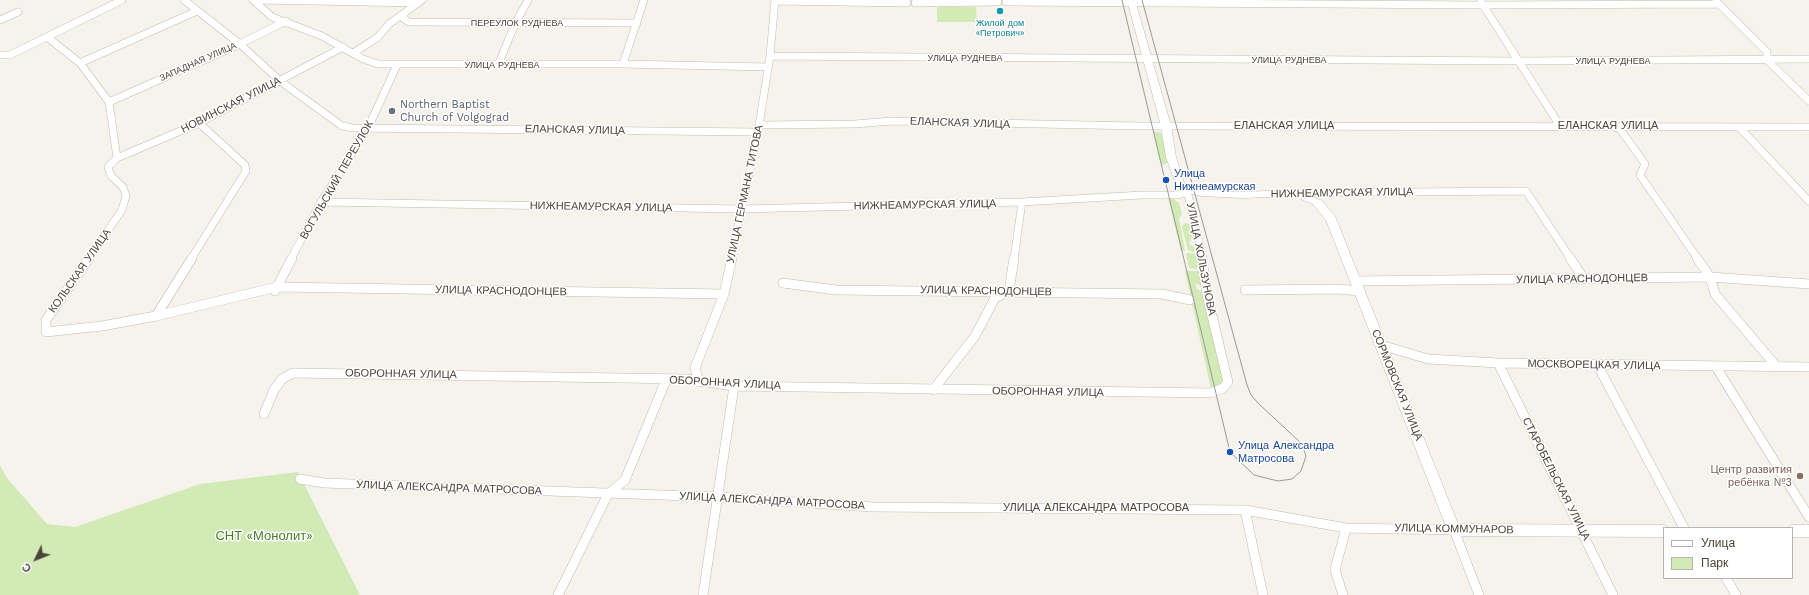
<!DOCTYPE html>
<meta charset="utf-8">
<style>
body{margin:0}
#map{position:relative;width:1809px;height:595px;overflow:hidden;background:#f6f3ec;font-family:"Work Sans",sans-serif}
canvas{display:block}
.legend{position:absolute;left:1663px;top:527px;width:130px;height:52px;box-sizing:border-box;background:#fff;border:1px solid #b7b4b0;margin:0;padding:5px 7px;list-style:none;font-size:12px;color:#4b4439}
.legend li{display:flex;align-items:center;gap:8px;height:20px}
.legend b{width:20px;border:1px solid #b7b4b0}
.north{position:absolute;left:16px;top:539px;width:40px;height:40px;-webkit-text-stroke:3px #fff;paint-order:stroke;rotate:227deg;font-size:11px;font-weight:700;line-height:16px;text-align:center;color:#4b4439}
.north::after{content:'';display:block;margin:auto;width:14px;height:18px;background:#4b4439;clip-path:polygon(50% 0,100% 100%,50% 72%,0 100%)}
</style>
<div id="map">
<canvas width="1809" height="595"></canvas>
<ul class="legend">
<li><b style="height:5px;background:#fff"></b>Улица</li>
<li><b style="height:11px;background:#d2eab5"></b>Парк</li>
</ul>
<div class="north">С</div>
</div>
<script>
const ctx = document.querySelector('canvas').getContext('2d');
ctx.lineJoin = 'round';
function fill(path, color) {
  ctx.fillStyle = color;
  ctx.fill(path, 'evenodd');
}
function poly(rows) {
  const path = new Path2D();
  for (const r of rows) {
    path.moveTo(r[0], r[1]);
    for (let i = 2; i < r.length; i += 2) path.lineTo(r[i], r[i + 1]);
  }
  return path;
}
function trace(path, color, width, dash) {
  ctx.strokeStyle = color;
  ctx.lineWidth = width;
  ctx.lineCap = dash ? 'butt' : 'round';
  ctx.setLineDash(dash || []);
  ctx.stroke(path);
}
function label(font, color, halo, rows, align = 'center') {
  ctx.font = font + ' "Work Sans",sans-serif';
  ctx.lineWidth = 3;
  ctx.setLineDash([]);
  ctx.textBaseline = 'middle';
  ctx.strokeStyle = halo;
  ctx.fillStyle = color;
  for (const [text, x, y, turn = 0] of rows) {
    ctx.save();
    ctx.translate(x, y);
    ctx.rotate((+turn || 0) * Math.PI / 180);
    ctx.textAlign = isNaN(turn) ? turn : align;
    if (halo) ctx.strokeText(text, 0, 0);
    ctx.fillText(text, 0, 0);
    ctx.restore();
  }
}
fill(poly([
 [937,7,976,7,977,22,937,22],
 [1153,131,1161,133,1166,151,1167,163,1162,165,1159,159],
 [1168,198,1172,198,1179,203,1182,214,1179,218,1185,251,1181,251],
 [1185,223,1189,224,1192,228,1193,234,1189,244,1196,248,1197,251,1193,252,1188,250,1182,227],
 [1186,253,1197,254,1199,267,1196,269,1189,268],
 [1185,271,1199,271,1201,285,1195,284,1197,289,1202,292,1209,317,1224,381,1220,386,1211,389],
 [0,465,7,478,47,524,75,527,200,484,298,472,360,595,0,595]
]), '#d2eab5');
const minorFar1 = poly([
 [184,0,240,44,280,81,342,126,353,128,758,132],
 [253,0,272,17,322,36,363,59,378,64,623,64,768,67],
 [260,0,417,3],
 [775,1,907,3],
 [1716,1,1767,52,1767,60,1809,101],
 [1006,2,1482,5,1719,4],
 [1481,2,1560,126],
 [915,3,998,2],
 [404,13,404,19,409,22,637,23],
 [0,20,18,12],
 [47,37,80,63,109,102,117,158,108,167,111,176,123,187,126,196,122,210,88,259],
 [353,53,377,38,389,24,422,0],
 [0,55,10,55,122,0],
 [770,56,1518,61,1809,59],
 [80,63,197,11],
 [623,64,644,0],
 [498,65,515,24,528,0],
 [109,102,240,44,286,21],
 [759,125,855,124,891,121,1139,126,1809,127],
 [1613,127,1620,129,1645,164,1640,175,1698,259],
 [1740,128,1809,201],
 [117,158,199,123,343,47],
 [1187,190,1203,259],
 [1294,193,1526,191,1571,259],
 [321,202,742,209,1022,202,1142,195,1177,195,1185,193,1187,190],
 [191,259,246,171,245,165,199,123],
 [291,259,321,202,368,128,397,65],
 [731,259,758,132,770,56,775,0],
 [1014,259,1022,202]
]);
const minor = poly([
 [89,258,46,320,46,332,102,326,156,316,277,287,724,294],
 [1570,258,1584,279],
 [1697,258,1710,277,1715,294,1776,366],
 [1355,281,1710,277,1809,284],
 [783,283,836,290,1162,294,1190,300],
 [1245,290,1338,289,1360,291],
 [275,291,292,258],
 [156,316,192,258],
 [1381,345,1428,359,1498,363,1809,367],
 [1498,363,1613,595],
 [1598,366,1684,528],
 [1716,367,1809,517],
 [699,382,695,368,724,294,732,258],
 [933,390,975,336,995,298,1009,291,1014,258],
 [264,414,274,390,282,379,293,373,687,379,734,386,1211,393,1223,388,1228,382,1207,295,1202,258],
 [300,479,324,483,718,497,873,507,1245,510,1346,528,1454,530,1479,595],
 [1245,510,1263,595],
 [1726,578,1736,595],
 [558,595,608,494,625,480,666,380],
 [703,595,734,386],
 [1343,595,1335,570,1346,528]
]);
const tertiary = poly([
 [1127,0,1135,0,1171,126,1176,157,1184,182,1190,187,1202,190,1242,192,1294,190,1321,200,1335,216,1458,524,1664,525,1669,528,1664,528,1664,537,1454,536,1449,534,1326,220,1313,204,1293,196,1242,198,1202,196,1183,192,1176,185,1166,157,1161,126,1127,0],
 [1792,525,1809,525,1809,537,1792,537,1792,528,1787,528,1792,525]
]);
trace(minorFar1, '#c2bbae', 8);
trace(minor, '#c2bbae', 10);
trace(tertiary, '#c2bbae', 1);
trace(minorFar1, '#fff', 7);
trace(minor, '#fff', 9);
fill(tertiary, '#fff');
trace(poly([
 [1122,0,1230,452,1254,475,1278,481,1292,479,1301,471,1306,456,1302,444,1259,404,1251,395,1247,385,1142,0]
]), '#9a9a9a', 1);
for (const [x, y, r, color] of [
 [1000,11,4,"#0f9aa8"],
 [392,111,4,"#6b7280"],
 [1166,180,4,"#1a4fb4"],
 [1230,452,4,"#1a4fb4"],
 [1800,476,4,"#8d6e63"]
]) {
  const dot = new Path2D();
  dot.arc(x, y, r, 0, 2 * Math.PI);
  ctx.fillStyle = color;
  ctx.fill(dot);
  trace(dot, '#fff', 1.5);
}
label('9px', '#4b4439', '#fff', [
 ["ПЕРЕУЛОК РУДНЕВА",517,23],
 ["УЛИЦА РУДНЕВА",965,58],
 ["УЛИЦА РУДНЕВА",1289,60],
 ["УЛИЦА РУДНЕВА",1613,61],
 ["ЗАПАДНАЯ УЛИЦА",198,62,-24],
 ["УЛИЦА РУДНЕВА",502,65]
]);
label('9px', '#0d838f', '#fff', [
 ["Жилой дом",1000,23],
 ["«Петрович»",1000,33]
]);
label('11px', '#4b4439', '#fff', [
 ["НОВИНСКАЯ УЛИЦА",231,105,-27],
 ["ЕЛАНСКАЯ УЛИЦА",960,123,2],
 ["ЕЛАНСКАЯ УЛИЦА",1284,126],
 ["ЕЛАНСКАЯ УЛИЦА",1608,126],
 ["ЕЛАНСКАЯ УЛИЦА",575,130,1],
 ["ВОГУЛЬСКИЙ ПЕРЕУЛОК",337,180,-60],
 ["НИЖНЕАМУРСКАЯ УЛИЦА",1342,193,-1],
 ["УЛИЦА ГЕРМАНА ТИТОВА",745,194,-78],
 ["НИЖНЕАМУРСКАЯ УЛИЦА",925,205,-1],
 ["НИЖНЕАМУРСКАЯ УЛИЦА",601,207,1],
 ["УЛИЦА ХОЛЬЗУНОВА",1201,259,79],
 ["КОЛЬСКАЯ УЛИЦА",80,271,-55],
 ["УЛИЦА КРАСНОДОНЦЕВ",1582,279,-1],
 ["УЛИЦА КРАСНОДОНЦЕВ",501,291,1],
 ["УЛИЦА КРАСНОДОНЦЕВ",986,291,1],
 ["МОСКВОРЕЦКАЯ УЛИЦА",1594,365,1],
 ["ОБОРОННАЯ УЛИЦА",401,374,1],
 ["ОБОРОННАЯ УЛИЦА",725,383,3],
 ["СОРМОВСКАЯ УЛИЦА",1397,385,68],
 ["ОБОРОННАЯ УЛИЦА",1048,392,1],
 ["СТАРОБЕЛЬСКАЯ УЛИЦА",1556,479,63],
 ["УЛИЦА АЛЕКСАНДРА МАТРОСОВА",449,488,2],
 ["УЛИЦА АЛЕКСАНДРА МАТРОСОВА",772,501,3],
 ["УЛИЦА АЛЕКСАНДРА МАТРОСОВА",1096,508],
 ["УЛИЦА КОММУНАРОВ",1454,529,1]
]);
label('11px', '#5b616d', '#fff', [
 ["Northern Baptist",400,105],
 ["Church of Volgograd",400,118]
], 'left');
label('11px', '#164399', '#fff', [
 ["Улица",1174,174],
 ["Нижнеамурская",1174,187],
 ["Улица Александра",1238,446],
 ["Матросова",1238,459]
], 'left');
label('11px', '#785e54', '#fff', [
 ["Центр развития",1792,470],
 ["ребёнка №3",1792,483]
], 'right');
label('13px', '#4a7f2a', '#fff', [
 ["СНТ «Монолит»",264,536]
]);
</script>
